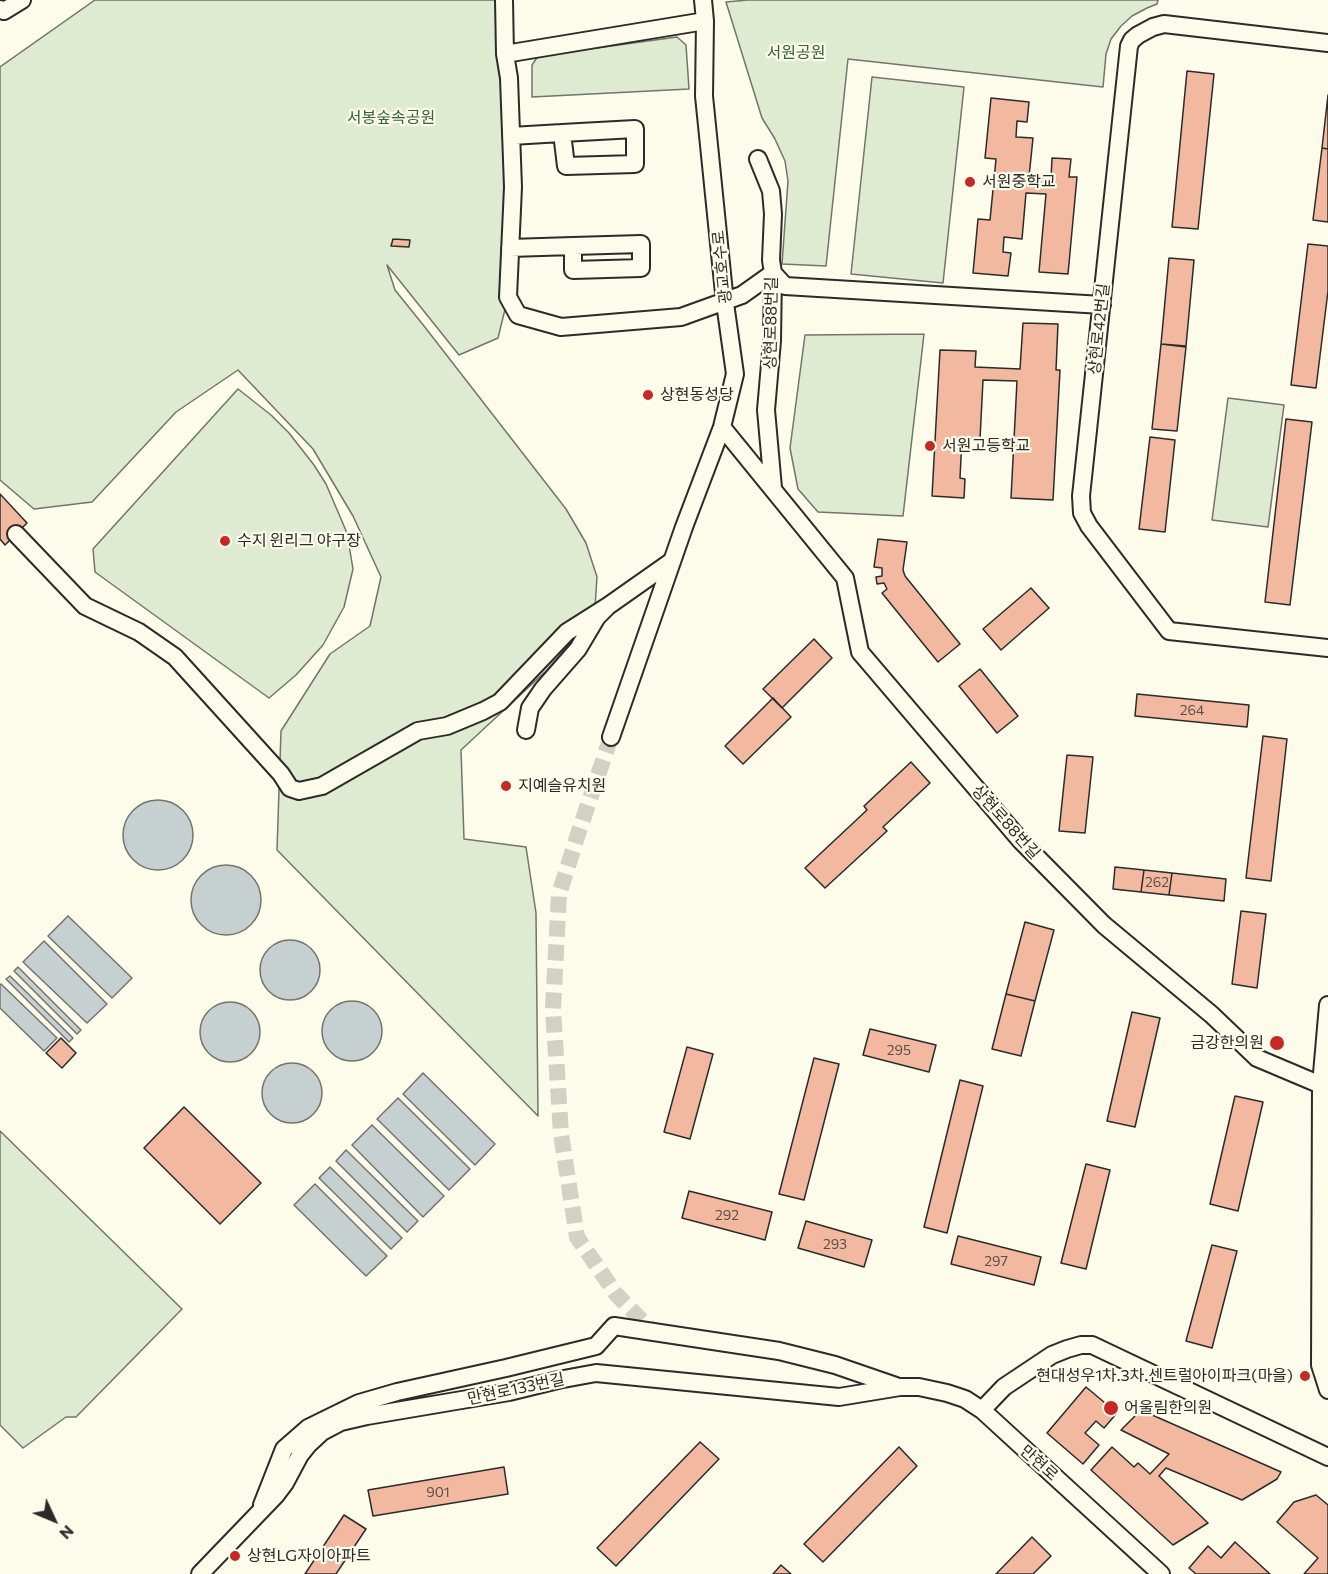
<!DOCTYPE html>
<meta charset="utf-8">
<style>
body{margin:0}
#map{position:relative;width:1328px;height:1574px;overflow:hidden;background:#fdfbea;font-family:Commissioner,sans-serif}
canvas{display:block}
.north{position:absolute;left:24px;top:1490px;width:60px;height:60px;-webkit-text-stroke:4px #fdfbea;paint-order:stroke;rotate:134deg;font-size:16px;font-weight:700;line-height:24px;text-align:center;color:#2b2b2b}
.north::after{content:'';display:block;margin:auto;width:21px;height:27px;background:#2b2b2b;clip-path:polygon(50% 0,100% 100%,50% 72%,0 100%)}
</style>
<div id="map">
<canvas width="1328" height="1574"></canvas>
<div class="north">N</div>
</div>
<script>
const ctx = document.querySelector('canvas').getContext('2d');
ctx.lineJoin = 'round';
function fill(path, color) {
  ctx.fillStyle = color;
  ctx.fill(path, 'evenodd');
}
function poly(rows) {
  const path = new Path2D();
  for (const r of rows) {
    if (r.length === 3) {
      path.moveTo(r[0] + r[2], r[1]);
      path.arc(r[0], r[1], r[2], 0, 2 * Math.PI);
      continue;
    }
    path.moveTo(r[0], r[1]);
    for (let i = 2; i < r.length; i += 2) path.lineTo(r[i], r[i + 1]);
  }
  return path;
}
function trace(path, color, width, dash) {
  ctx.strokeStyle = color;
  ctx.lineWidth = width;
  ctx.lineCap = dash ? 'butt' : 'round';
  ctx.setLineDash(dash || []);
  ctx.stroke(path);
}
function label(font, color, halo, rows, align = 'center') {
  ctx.font = font + ' Commissioner,"Noto Sans KR",sans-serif';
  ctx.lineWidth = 4.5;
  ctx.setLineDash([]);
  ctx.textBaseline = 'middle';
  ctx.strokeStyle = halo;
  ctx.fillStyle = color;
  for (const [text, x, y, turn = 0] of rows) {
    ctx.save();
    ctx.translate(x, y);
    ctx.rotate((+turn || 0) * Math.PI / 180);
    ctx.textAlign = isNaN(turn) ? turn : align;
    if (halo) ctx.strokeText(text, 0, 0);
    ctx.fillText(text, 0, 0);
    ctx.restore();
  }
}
const green = poly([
 [95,0,504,0,508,297,498,338,459,355,387,265,395,290,424,326,566,509,586,543,597,577,595,608,575,638,546,671,461,750,464,839,526,847,536,913,538,1116,277,850,281,731,330,654,370,626,381,577,353,516,313,449,238,370,176,412,92,502,34,509,0,480,0,67,95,0],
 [748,0,1158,0,1157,4,1147,8,1132,16,1121,26,1111,39,1106,54,1103,87,848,59,826,266,782,264,788,181,785,161,775,139,762,118,726,2,748,0],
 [677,37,686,45,689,89,532,97,532,65,538,56,677,37],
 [872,77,964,87,943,283,851,274,872,77],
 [924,334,903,516,818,512,798,489,790,448,805,335,924,334],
 [238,389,271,415,289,433,314,465,326,484,347,533,353,569,344,607,323,645,296,675,269,698,95,572,93,549,238,389],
 [1228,398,1284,405,1268,527,1212,520,1228,398],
 [0,1131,182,1309,76,1417,66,1417,23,1448,0,1425,0,1131]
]);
fill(green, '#deebd1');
trace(green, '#74746e', 1.5);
const water = poly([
 [158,835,35],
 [226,900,35],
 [68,916,132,978,112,998,48,936,68,916],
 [290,970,30],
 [44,941,107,1004,87,1023,23,962,44,941],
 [18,967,81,1030,77,1034,14,971,18,967],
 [10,976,73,1038,69,1042,6,979,10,976],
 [1,984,57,1038,44,1051,0,1008,0,985,1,984],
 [352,1031,30],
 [230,1032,30],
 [292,1093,30],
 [423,1073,495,1144,475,1165,403,1094,423,1073],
 [398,1098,470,1169,449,1190,377,1119,398,1098],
 [372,1125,444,1196,423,1217,352,1145,372,1125],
 [346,1150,418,1221,407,1232,336,1161,346,1150],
 [330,1167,402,1238,391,1249,319,1178,330,1167],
 [315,1184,387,1256,366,1276,294,1205,315,1184]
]);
fill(water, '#c7d0d0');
trace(water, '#74746e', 1.5);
const building = poly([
 [1187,71,1214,74,1198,229,1172,227,1187,71],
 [1328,95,1328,149,1322,148,1328,95],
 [991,98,1029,102,1027,122,1017,121,1016,137,1033,138,1029,177,1051,179,1052,158,1071,159,1069,177,1077,177,1068,274,1039,272,1046,194,1026,193,1022,239,1004,237,1003,252,1011,253,1008,276,973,273,978,219,990,220,996,159,985,158,991,98],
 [1322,148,1328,149,1328,222,1313,220,1322,148],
 [393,239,410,240,409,247,391,246,393,239],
 [1308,244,1328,246,1328,291,1316,388,1291,385,1308,244],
 [1169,258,1194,260,1186,346,1161,344,1169,258],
 [1023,323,1058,324,1056,370,1060,370,1053,500,1011,498,1017,381,983,380,980,439,962,438,960,478,965,479,964,498,932,496,940,350,976,351,975,367,1020,369,1023,323],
 [1161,344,1186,347,1177,431,1152,429,1161,344],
 [1286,419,1312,422,1290,605,1265,602,1286,419],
 [1150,437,1175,440,1165,532,1139,529,1150,437],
 [0,494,27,523,5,545,0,539,0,494],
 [878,539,907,542,903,570,905,576,960,644,938,662,882,593,887,589,884,583,877,584,876,577,882,576,882,568,874,567,878,539],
 [1031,588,1049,608,1001,650,983,629,1031,588],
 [814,639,832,658,782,708,763,689,814,639],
 [980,669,1018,716,997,733,959,686,980,669],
 [1137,694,1249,705,1247,727,1135,716,1137,694],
 [773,698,791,717,743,764,725,746,773,698],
 [1263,736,1287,739,1271,881,1246,878,1263,736],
 [1067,755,1093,757,1085,833,1059,831,1067,755],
 [911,762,930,783,883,827,887,831,825,888,805,868,867,810,864,806,911,762],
 [1115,867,1144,870,1141,892,1113,889,1115,867],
 [1144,870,1172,873,1169,895,1141,892,1144,870],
 [1172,873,1226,879,1224,901,1169,895,1172,873],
 [1241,911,1266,914,1257,988,1232,984,1241,911],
 [1025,922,1054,930,1035,1001,1006,994,1025,922],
 [1006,994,1035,1001,1021,1056,992,1049,1006,994],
 [1132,1012,1160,1018,1135,1127,1107,1121,1132,1012],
 [870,1029,936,1045,929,1072,863,1055,870,1029],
 [61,1038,76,1053,62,1068,46,1053,61,1038],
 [687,1047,713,1054,690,1139,664,1132,687,1047],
 [814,1058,839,1064,804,1200,779,1194,814,1058],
 [960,1080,983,1086,947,1233,924,1227,960,1080],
 [1235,1096,1263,1102,1238,1211,1210,1204,1235,1096],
 [184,1107,261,1183,220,1224,144,1148,184,1107],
 [1086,1164,1110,1170,1086,1269,1061,1263,1086,1164],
 [689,1191,772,1212,765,1240,682,1218,689,1191],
 [806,1221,872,1240,864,1267,798,1248,806,1221],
 [958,1236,1041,1257,1034,1285,951,1264,958,1236],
 [1212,1245,1237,1251,1212,1348,1186,1341,1212,1245],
 [1086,1387,1117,1413,1104,1428,1096,1421,1085,1433,1099,1445,1083,1464,1047,1433,1086,1387],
 [1141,1410,1281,1472,1277,1479,1242,1500,1166,1468,1159,1476,1208,1523,1173,1545,1091,1470,1112,1447,1134,1467,1138,1463,1150,1474,1169,1454,1121,1430,1141,1410],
 [700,1442,719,1459,616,1566,597,1548,700,1442],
 [899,1447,917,1466,823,1562,804,1544,899,1447],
 [504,1467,508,1494,373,1516,368,1490,504,1467],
 [1316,1495,1328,1505,1328,1574,1304,1574,1318,1558,1277,1522,1294,1502,1316,1495],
 [344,1515,366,1529,336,1574,305,1574,344,1515],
 [1032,1537,1051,1556,1033,1574,996,1574,1032,1537],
 [1235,1542,1270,1574,1196,1574,1189,1568,1208,1546,1221,1558,1235,1542],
 [781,1565,791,1574,773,1574,781,1565]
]);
fill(building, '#f2b8a0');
trace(building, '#2b2b2b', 1.5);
trace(poly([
 [611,737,579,831,559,894,553,1009,561,1134,577,1237,616,1294,653,1332]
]), '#d3d1c4', 16, [16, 8]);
const minor = poly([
 [504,0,505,54,509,78,513,187,508,297,518,315,561,327,681,317,742,295,773,273,785,286,1102,305],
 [0,9,4,11,22,0],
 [1328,43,1164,24,1153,27,1138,35,1132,40,1129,46,1081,496,1082,513,1089,526,1169,631,1328,648],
 [505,54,705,21],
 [511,136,562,133,635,129,635,164,566,166,562,133],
 [758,159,771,191,773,214,771,260,773,273,772,341,766,410,773,488],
 [510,248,573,246,641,244,641,268,573,270,573,246],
 [722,427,845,578,860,652,1021,841,1104,925,1212,1015,1257,1058,1321,1085],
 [16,534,85,606,139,632,175,657,281,774,290,788,299,791,322,786,418,731,447,726,483,711,500,702,567,632,608,606],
 [526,730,530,708,543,689,578,649,597,617,608,606,672,561],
 [611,737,684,527,722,427,735,374,725,303,704,96,705,21,703,0],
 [1328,1005,1321,1085,1320,1365,1328,1390],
 [982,1410,1004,1387,1052,1355,1067,1349,1081,1345,1092,1345,1328,1457],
 [262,1505,284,1449,308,1428,359,1403,397,1392,506,1368,596,1346,614,1326,779,1351,835,1365,896,1386],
 [200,1574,276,1495,285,1483,300,1455,308,1445,322,1432,341,1422,367,1416,509,1392,558,1380,596,1373,839,1397,900,1387,919,1387,947,1393,965,1399,982,1410,1161,1574]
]);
trace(minor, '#2b2b2b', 20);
trace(minor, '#fdfbea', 16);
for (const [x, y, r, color] of [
 [970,182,6,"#c62828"],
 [648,395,6,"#c62828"],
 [930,446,6,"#c62828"],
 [225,541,6,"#c62828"],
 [506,786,6,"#c62828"],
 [1277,1043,8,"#c62828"],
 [1305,1376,6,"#c62828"],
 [1111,1408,8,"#c62828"],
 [235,1556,6,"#c62828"]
]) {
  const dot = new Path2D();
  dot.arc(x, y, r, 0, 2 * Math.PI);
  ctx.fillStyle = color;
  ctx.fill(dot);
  trace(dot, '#fdfbea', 2);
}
label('14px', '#5d4e48', null, [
 ["264",1192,710],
 ["262",1157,882],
 ["295",899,1050],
 ["292",727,1215],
 ["293",835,1244],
 ["297",996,1261],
 ["901",438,1492]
]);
label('16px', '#34623c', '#fdfbea', [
 ["서원공원",796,53],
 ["서봉숲속공원",391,118]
]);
label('16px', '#2b2b2b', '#fdfbea', [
 ["서원중학교",982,182],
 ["상현동성당",660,395],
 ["서원고등학교",942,446],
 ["수지 윈리그 야구장",237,541],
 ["지예슬유치원",518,786],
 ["금강한의원",1264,1043,"right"],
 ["현대성우1차.3차.센트럴아이파크(마을)",1293,1376,"right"],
 ["어울림한의원",1124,1408],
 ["상현LG자이아파트",247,1556]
], 'left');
label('16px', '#2b2b2b', '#fdfbea', [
 ["광교호수로",722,267,-96],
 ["상현로88번길",771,323,-89],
 ["상현로42번길",1099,329,-84],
 ["상현로88번길",1006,822,48],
 ["만현로133번길",516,1389,-12],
 ["만현로",1039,1463,42]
]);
</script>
